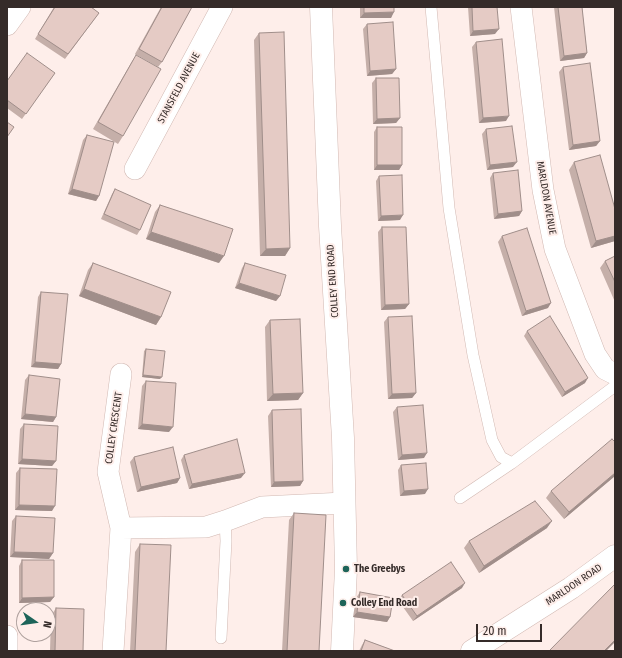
<!DOCTYPE html>
<style>
body{margin:0}
#map{position:relative;width:622px;height:658px;overflow:hidden;background:#feeeea;font-family:"Fira Sans Condensed",sans-serif}
canvas{display:block}
.frame{position:absolute;inset:0;border:8px solid #352b29;pointer-events:none}
.north{position:absolute;left:16px;top:602px;width:40px;height:40px;box-sizing:border-box;background:#feeeea;border:1px solid #aea09d;border-radius:50%;rotate:103deg;font-size:11px;font-weight:700;line-height:16px;text-align:center;color:#352b29}
.north::after{content:'';display:block;margin:auto;width:14px;height:18px;background:#1d6459;clip-path:polygon(50% 0,100% 100%,50% 72%,0 100%)}
.scale{position:absolute;left:476px;top:624px;width:66px;height:18px;box-sizing:border-box;border:2px solid #352b29;border-top:0;padding-left:5px;font-size:12px;line-height:14px;white-space:nowrap;color:#352b29;-webkit-text-stroke:3px #feeeea;paint-order:stroke}
</style>
<div id="map">
<canvas width="622" height="658"></canvas>
<div class="frame"></div>
<div class="north">N</div>
<div class="scale">20 m</div>
</div>
<script>
const ctx = document.querySelector('canvas').getContext('2d');
ctx.lineJoin = 'round';
function poly(rows) {
  const path = new Path2D();
  for (const r of rows) {
    path.moveTo(r[0], r[1]);
    for (let i = 2; i < r.length; i += 2) path.lineTo(r[i], r[i + 1]);
  }
  return path;
}
function trace(path, color, width, dash) {
  ctx.strokeStyle = color;
  ctx.lineWidth = width;
  ctx.lineCap = dash ? 'butt' : 'round';
  ctx.setLineDash(dash || []);
  ctx.stroke(path);
}
function fill(path, color) {
  ctx.fillStyle = color;
  ctx.fill(path, 'evenodd');
}
function label(font, color, halo, rows, align = 'center') {
  ctx.font = font + ' "Fira Sans Condensed",sans-serif';
  ctx.lineWidth = 4;
  ctx.setLineDash([]);
  ctx.textBaseline = 'middle';
  ctx.strokeStyle = halo;
  ctx.fillStyle = color;
  for (const [text, x, y, turn = 0] of rows) {
    ctx.save();
    ctx.translate(x, y);
    ctx.rotate((+turn || 0) * Math.PI / 180);
    ctx.textAlign = isNaN(turn) ? turn : align;
    if (halo) ctx.strokeText(text, 0, 0);
    ctx.fillText(text, 0, 0);
    ctx.restore();
  }
}
const lane = poly([
 [431,7,449,208,473,355,492,440,501,457,512,463,615,386],
 [460,498,512,463],
 [221,638,226,541,225,521]
]);
const street = poly([
 [521,7,543,190,555,249,595,354,605,369,615,374],
 [7,25,20,7],
 [135,169,222,7],
 [121,528,108,472,121,374],
 [7,636,7,651],
 [113,651,121,528,206,527,225,521,262,507,344,503]
]);
const secondary = poly([
 [321,7,330,226,343,438,346,569,342,651],
 [472,651,571,588,615,556]
]);
trace(lane, '#d1b8b2', 12);
trace(street, '#d1b8b2', 22);
trace(secondary, '#d1b8b2', 23);
trace(lane, '#fff', 11);
trace(street, '#fff', 21);
trace(secondary, '#fff', 22);
fill(poly([
 [54,7,91,7,99,13,65,59,35,39],
 [161,7,192,7,162,62,158,67,135,54],
 [360,7,394,7,391,18,360,18],
 [468,7,497,7,495,34,470,36],
 [554,7,582,7,587,53,584,58,560,61],
 [367,24,396,69,392,74,367,76,363,29],
 [259,33,290,248,285,256,260,256,254,40],
 [476,42,506,121,479,123,472,47],
 [136,55,123,136,118,144,93,129,131,63],
 [563,67,600,141,596,146,569,150,559,72],
 [55,73,22,119,7,108,7,81],
 [376,78,400,118,396,123,373,124,372,83],
 [377,127,402,165,399,170,374,170,374,132],
 [486,129,513,167,487,170,482,134],
 [87,135,99,196,96,201,68,194,83,140],
 [574,162,615,209,615,241,591,248,569,170],
 [493,173,522,211,519,216,494,219,490,178],
 [379,176,400,220,378,221,376,181],
 [115,189,140,230,137,235,101,219,112,194],
 [160,205,219,263,146,239,155,212],
 [382,227,409,304,405,309,381,310,378,232],
 [502,236,548,308,522,316,498,242],
 [615,256,615,302,600,268,605,261],
 [93,263,161,317,156,325,79,296,88,270],
 [245,263,280,296,276,301,235,288,242,268],
 [41,292,61,364,58,369,31,367,38,297],
 [388,317,416,393,412,398,388,399,384,322],
 [270,320,303,393,298,400,267,401,265,327],
 [527,331,585,383,562,397,524,336],
 [146,349,160,379,142,377,144,351],
 [29,375,56,417,53,422,21,419,25,380],
 [146,381,169,432,138,429,142,386],
 [397,407,424,458,398,460,393,412],
 [272,410,303,481,300,486,271,487,268,416],
 [24,424,56,461,52,466,18,464,20,429],
 [615,442,615,476,564,519,546,498,551,491],
 [184,455,241,478,189,489,181,460],
 [134,457,180,478,177,483,137,492,130,462],
 [401,465,425,494,400,496,398,470],
 [20,468,52,511,15,510,16,473],
 [294,513,319,651,282,651,289,520],
 [16,516,53,553,49,559,10,557,12,521],
 [547,528,479,573,464,548,469,541],
 [140,544,166,651,130,651,135,552],
 [22,560,54,597,50,602,19,603,19,566],
 [462,588,413,621,398,600,402,595],
 [360,592,390,617,387,622,353,617,356,598],
 [56,608,83,651,50,651,51,616],
 [365,640,395,651,359,651,362,645]
]), '#c5afa9');
fill(poly([
 [394,12,391,18,360,18,364,13],
 [499,29,495,34,470,36,473,31],
 [587,53,584,58,560,61,564,56],
 [396,69,392,74,367,76,370,71],
 [509,116,506,121,479,123,483,118],
 [400,118,396,123,373,124,377,119],
 [600,141,596,146,569,150,573,145],
 [517,162,513,167,487,170,490,165],
 [377,165,402,165,399,170,374,170],
 [72,189,99,196,96,201,68,194],
 [522,211,519,216,494,219,498,214],
 [403,215,400,220,378,221,381,216],
 [151,232,224,256,219,263,146,239],
 [615,236,615,241,591,248,596,241],
 [290,248,285,256,260,256,266,249],
 [239,283,280,296,276,301,235,288],
 [84,289,161,317,156,325,79,296],
 [551,303,548,308,522,316,526,311],
 [409,304,405,309,381,310,385,305],
 [35,362,61,364,58,369,31,367],
 [143,375,162,377,160,379,142,377],
 [588,378,585,383,562,397,565,392],
 [303,393,298,400,267,401,273,394],
 [416,393,412,398,388,399,392,394],
 [25,414,56,417,53,422,21,419],
 [142,424,173,427,169,432,138,429],
 [427,453,424,458,398,460,402,455],
 [22,459,56,461,52,466,18,464],
 [245,473,241,478,189,489,192,484],
 [615,473,615,476,564,519,569,512],
 [180,478,177,483,137,492,141,487],
 [303,481,300,486,271,487,274,482],
 [428,489,425,494,400,496,404,491],
 [19,505,55,506,52,511,15,510],
 [552,521,547,528,479,573,484,566],
 [14,552,53,553,49,559,10,557],
 [465,583,462,588,413,621,417,616],
 [54,597,50,602,19,603,22,598],
 [357,612,390,617,387,622,353,617],
 [615,640,615,642,606,651,604,651]
]), '#a08e8a');
const building = poly([
 [55,7,91,7,99,13,68,54,38,34,55,7],
 [162,7,192,7,162,62,139,49,162,7],
 [364,7,394,7,394,12,364,13,364,7],
 [472,7,497,7,499,29,473,31,472,7],
 [558,7,582,7,587,53,564,56,558,7],
 [393,22,396,69,370,71,367,24,393,22],
 [284,32,290,248,266,249,259,33,284,32],
 [502,39,509,116,483,118,476,42,502,39],
 [27,53,55,73,26,114,7,100,7,81,27,53],
 [136,55,161,69,123,136,98,122,136,55],
 [590,63,600,141,573,145,563,67,590,63],
 [376,78,399,78,400,118,377,119,376,78],
 [7,122,14,127,7,137,7,122],
 [512,126,517,162,490,165,486,129,512,126],
 [377,127,402,127,402,165,377,165,377,127],
 [87,135,114,142,99,196,72,189,87,135],
 [600,155,615,209,615,236,596,241,574,162,600,155],
 [518,170,522,211,498,214,493,173,518,170],
 [402,175,403,215,381,216,379,176,402,175],
 [115,189,151,205,140,230,104,214,115,189],
 [160,205,233,229,224,256,151,232,160,205],
 [382,227,406,227,409,304,385,305,382,227],
 [527,228,551,303,526,311,502,236,527,228],
 [615,256,615,282,605,261,615,256],
 [93,263,171,292,161,317,84,289,93,263],
 [245,263,286,275,280,296,239,283,245,263],
 [41,292,68,294,61,364,35,362,41,292],
 [412,316,416,393,392,394,388,317,412,316],
 [550,316,588,378,565,392,527,331,550,316],
 [300,319,303,393,273,394,270,320,300,319],
 [146,349,165,351,162,377,143,375,146,349],
 [29,375,60,379,56,417,25,414,29,375],
 [146,381,176,383,173,427,142,424,146,381],
 [423,405,427,453,402,455,397,407,423,405],
 [301,409,303,481,274,482,272,410,301,409],
 [24,424,58,426,56,461,22,459,24,424],
 [237,439,245,473,192,484,184,455,237,439],
 [612,439,615,442,615,473,569,512,551,491,612,439],
 [173,447,180,478,141,487,134,457,173,447],
 [426,463,428,489,404,491,401,465,426,463],
 [20,468,57,469,55,506,19,505,20,468],
 [535,501,552,521,484,566,469,541,535,501],
 [294,513,326,515,319,651,287,651,294,513],
 [16,516,55,518,53,553,14,552,16,516],
 [140,544,171,545,166,651,135,651,140,544],
 [22,560,54,560,54,597,22,598,22,560],
 [451,562,465,583,417,616,402,595,451,562],
 [615,584,615,640,604,651,549,651,615,584],
 [360,592,393,598,390,617,357,612,360,592],
 [56,608,84,609,83,651,55,651,56,608],
 [365,640,395,651,361,651,365,640]
]);
fill(building, '#e5cbc5');
trace(building, '#a08e8a', 1);
for (const [x, y, r, color] of [
 [346,569,4,"#1d6459"],
 [343,603,4,"#1d6459"]
]) {
  const dot = new Path2D();
  dot.arc(x, y, r, 0, 2 * Math.PI);
  ctx.fillStyle = color;
  ctx.fill(dot);
  trace(dot, '#feeeea', 1.5);
}
label('10px', '#352b29', '#feeeea', [
 ["STANSFELD AVENUE",179,88,-62],
 ["MARLDON AVENUE",546,198,80],
 ["COLLEY END ROAD",333,281,-94],
 ["COLLEY CRESCENT",114,428,-82],
 ["MARLDON ROAD",574,585,-34]
]);
label('bold 10px', '#352b29', '#feeeea', [
 ["The Greebys",354,569],
 ["Colley End Road",351,603]
], 'left');
</script>
